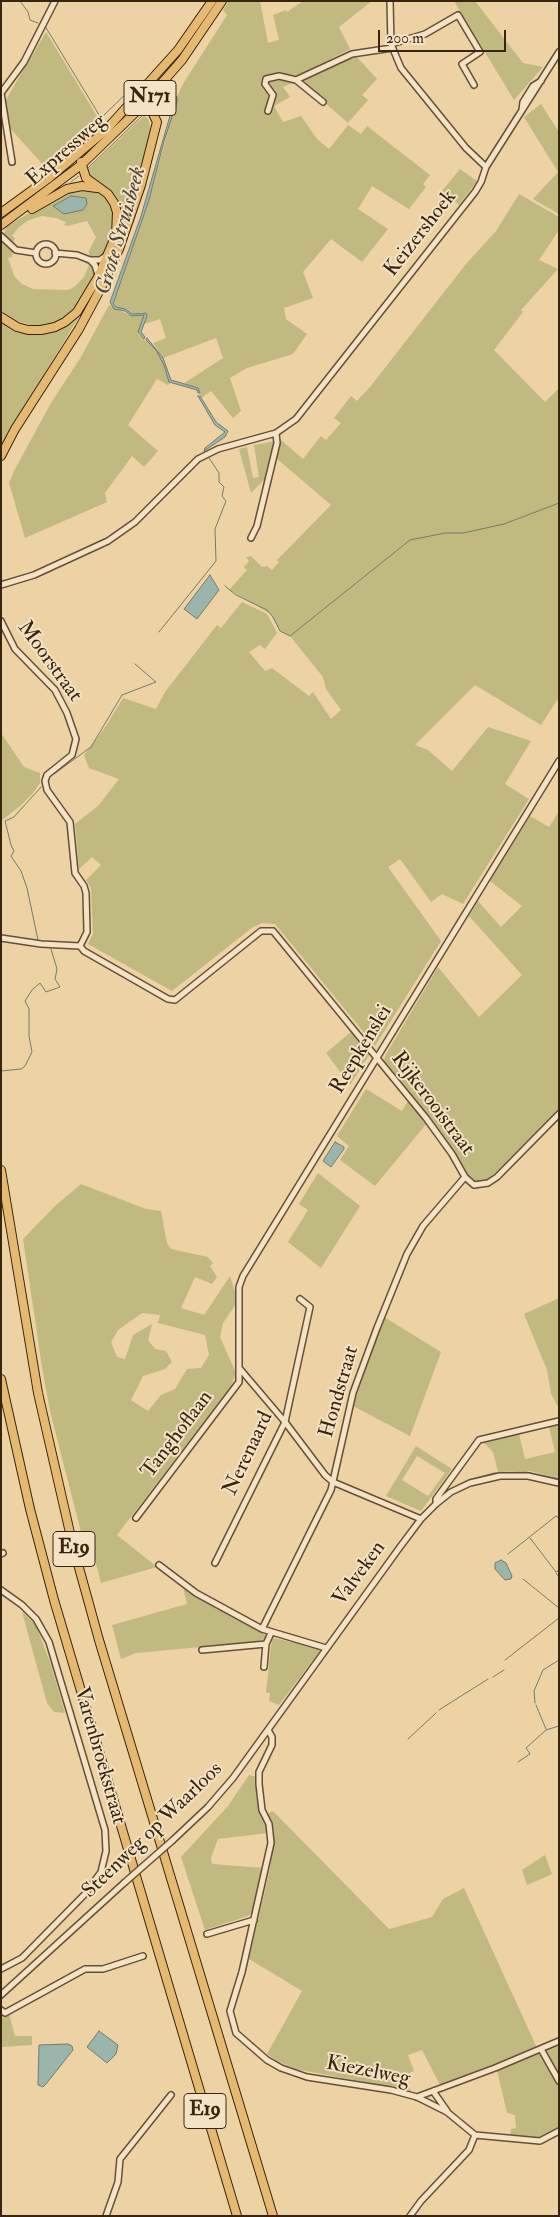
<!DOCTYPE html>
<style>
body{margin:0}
#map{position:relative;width:560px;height:2217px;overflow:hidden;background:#edd2a4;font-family:"IM FELL Double Pica",serif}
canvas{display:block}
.frame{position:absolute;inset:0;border:2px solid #382510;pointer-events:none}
.scale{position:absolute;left:378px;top:30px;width:128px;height:22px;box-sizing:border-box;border:2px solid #382510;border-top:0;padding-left:6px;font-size:15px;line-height:18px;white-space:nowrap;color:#382510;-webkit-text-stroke:4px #f3e2c4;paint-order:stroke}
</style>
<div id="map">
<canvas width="560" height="2217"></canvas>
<div class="frame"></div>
<div class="scale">200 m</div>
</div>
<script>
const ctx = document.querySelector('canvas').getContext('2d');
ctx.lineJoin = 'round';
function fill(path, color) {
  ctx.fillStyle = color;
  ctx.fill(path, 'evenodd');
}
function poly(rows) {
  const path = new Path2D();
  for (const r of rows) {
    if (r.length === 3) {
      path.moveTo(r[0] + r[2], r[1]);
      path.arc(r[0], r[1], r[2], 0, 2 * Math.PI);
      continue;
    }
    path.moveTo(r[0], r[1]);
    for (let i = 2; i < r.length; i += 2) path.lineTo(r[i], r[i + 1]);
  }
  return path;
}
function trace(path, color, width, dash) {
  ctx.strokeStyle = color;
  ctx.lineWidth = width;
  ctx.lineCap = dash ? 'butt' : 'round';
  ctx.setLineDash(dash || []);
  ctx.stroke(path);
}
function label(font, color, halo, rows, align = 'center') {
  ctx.font = font + ' "IM FELL Double Pica",serif';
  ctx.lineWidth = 4;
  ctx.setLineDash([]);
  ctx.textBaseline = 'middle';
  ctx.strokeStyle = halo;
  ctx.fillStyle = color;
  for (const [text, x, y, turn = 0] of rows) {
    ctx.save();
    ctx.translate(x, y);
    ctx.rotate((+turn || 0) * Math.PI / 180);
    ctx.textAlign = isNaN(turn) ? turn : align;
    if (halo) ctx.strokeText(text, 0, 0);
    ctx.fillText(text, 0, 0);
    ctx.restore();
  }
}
fill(poly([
 [229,1,260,1,268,43,279,40,273,15,286,10,287,12,303,1,372,1,339,27,350,49,301,74,294,76,281,74,296,81,283,87,290,97,274,106,283,122,301,116,317,139,329,149,348,125,361,134,367,126,430,175,423,184,426,187,409,209,372,186,358,209,388,229,362,262,331,239,303,272,313,298,284,308,286,319,307,334,293,354,247,368,230,378,241,411,233,418,211,391,201,398,198,388,183,384,223,358,216,338,163,358,153,343,166,338,160,319,144,324,147,316,143,312,133,314,125,309,116,307,113,304,149,200,177,97,183,84,227,15,223,10],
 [454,1,475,1,523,63,543,67,514,100],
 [46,32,98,118,44,166,9,127,4,103],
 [355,55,377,79,362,95,368,100,348,123,301,82,301,79],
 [541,104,559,132,559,214,533,199,558,172,524,117],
 [144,116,148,119,151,128,135,191,122,228,123,214,117,198,111,190,90,177,87,170],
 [460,169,477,181,459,205,442,191],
 [78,188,100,192,107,197,114,211,114,231,103,256,99,258,89,257,89,251,96,237,87,221,67,226,64,225,66,222,56,218,42,216,29,220,19,227,12,236,15,238,13,242,9,242,5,237,4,234,6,227,59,195],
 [519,194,559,217,559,230,539,260,558,269,521,310,523,312,494,350,545,402,559,388,559,697,541,725,475,685,415,745,428,750,452,771,488,727,531,741,505,784,529,799,463,904,442,894,431,902,400,859,388,867,441,941,375,1046,275,924,262,923,253,927,172,991,88,944,93,934,91,888,86,880,101,865,92,857,79,869,75,824,98,806,119,779,89,768,84,755,106,726,123,698,156,709,165,692,217,625,221,628,242,602,267,614,277,633,265,649,260,645,249,652,265,671,272,668,309,696,313,692,331,719,341,710,326,689,323,677,290,636,280,631,271,614,229,590,247,570,244,567,249,561,246,557,251,556,262,567,267,566,272,570,279,562,277,560,331,505,276,458,280,439,303,459,321,436,326,440,341,423,334,418,351,396,357,401,370,387,466,264,496,231],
 [1,240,13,250,12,257,8,258,14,276,22,284,33,289,68,290,74,287,84,277,89,265,85,263,86,262,93,266,94,277,77,306,60,320,46,325,35,326,16,321,1,311],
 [88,302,24,407,1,447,1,321,6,325,26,333,50,333,65,326],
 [109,305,131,316,145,315,138,334,156,350,166,368,170,383,168,385,157,379,128,425,158,451,144,467,132,456,105,493,107,502,25,538,9,483,15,469,51,403,81,357],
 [275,441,267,477,251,493,239,449,247,447,253,478,259,477,254,445],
 [1,733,24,767,40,773,40,783,33,793,20,806,1,821],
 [558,813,559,1110,505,1164,486,1181,479,1182,470,1179,441,1133,384,1061,385,1056,438,967,479,1017,522,975,469,916,478,901,501,927,522,906,490,881,530,816,549,827],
 [352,1031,370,1054,350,1085,326,1053],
 [366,1089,402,1111,408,1101,427,1123,375,1186,340,1160,349,1146,337,1136],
 [318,1173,360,1206,321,1268,288,1242,308,1210,299,1204],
 [81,1184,146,1209,161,1211,167,1243,171,1249,208,1257,213,1263,210,1266,217,1277,212,1284,195,1277,181,1308,204,1315,230,1276,238,1301,223,1323,220,1337,236,1373,231,1386,117,1535,157,1567,101,1583,89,1536,82,1536,50,1411,42,1367,23,1239,55,1206],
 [142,1313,160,1315,158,1323,205,1335,209,1355,201,1368,187,1369,175,1389,161,1395,148,1411,131,1400,143,1376,165,1369,172,1362,166,1351,155,1349,148,1340,152,1324,133,1335,125,1359,117,1357,111,1342,118,1330],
 [559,1298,559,1409,551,1394,547,1370,524,1314],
 [384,1317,441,1352,410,1436,353,1406],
 [559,1424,559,1479,530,1471,498,1472,493,1452,484,1443,519,1434,525,1459,555,1452,549,1427],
 [416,1446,452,1469,421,1511,386,1496],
 [417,1456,445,1473,428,1496,402,1480],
 [183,1587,266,1635,264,1639,254,1642,136,1653,121,1659,112,1625,187,1604],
 [22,1612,36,1625,51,1665,65,1713,54,1712,47,1703],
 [273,1638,319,1648,320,1651,279,1705,269,1701,270,1693,266,1693,271,1646],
 [249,1775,257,1777,258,1805,267,1825,268,1833,218,1839,211,1858,212,1864,264,1868,253,1912,248,1916,205,1930,181,1857,228,1806],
 [273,1811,389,1929,432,1917,443,1899,464,1888,537,2048,440,2085,422,2050,408,2055,414,2071,404,2076,411,2091,296,2069,279,2062,267,2054,302,1991,249,1959,270,1869,274,1830,267,1814],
 [545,1855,552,1874,527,1885,522,1870],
 [9,2014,15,2036,32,2036,32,2045,1,2047,1,2019],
 [559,2043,559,2075,544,2049],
 [540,2052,559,2085,559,2129,536,2139,510,2136,511,2129,516,2128,515,2115,507,2113,497,2070]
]), '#c0b980');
const water = poly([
 [174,95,177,97,177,102,164,141,149,200,113,304,116,307,125,309,132,314,146,313,147,316,141,332,145,337,144,339,138,332,144,315,131,316,125,311,114,309,110,302,141,216,174,102,172,100,174,95],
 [71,196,86,198,87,204,83,210,64,214,53,206,71,196],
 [147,338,163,358,171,380,198,388,200,393,198,393,197,390,169,382,164,365,156,350,146,340,147,338],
 [198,396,200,396,216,422,228,431,225,437,204,451,205,448,225,432,215,425,198,396],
 [210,575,219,590,197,619,184,609,210,575],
 [335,1142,344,1147,344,1149,331,1167,323,1161,335,1142],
 [501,1560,506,1563,512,1576,511,1579,505,1580,495,1569,495,1563,501,1560],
 [99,2031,118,2045,116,2054,107,2063,87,2047,99,2031],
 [68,2044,72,2046,73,2050,46,2084,43,2087,38,2085,39,2045,68,2044]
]);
fill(water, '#9ab6ac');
trace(water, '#737c6e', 1);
trace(poly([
 [20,1,28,12,30,20,38,23],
 [45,26,101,118,137,83],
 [87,169,143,115],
 [71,182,79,176],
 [225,586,236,595,267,610,273,617,280,631,290,636,410,540,445,533,463,533,504,524,559,503],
 [159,632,216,561,215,529,226,501,222,496,224,487,219,482,219,473,209,458],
 [54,774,91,747,122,695,156,682,135,664],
 [38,940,27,888,21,871,11,856,14,851,11,845,5,821,14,817,41,787],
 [1,1071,21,1069,25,1066,32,1052,29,1036,29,1009,25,1001,32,990,40,983,46,992,60,987,55,979,57,969,51,949],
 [443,1493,468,1480,494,1473,526,1472,559,1479],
 [530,1538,556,1572,558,1571],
 [508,1554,556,1516,559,1518],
 [556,1573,559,1577],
 [523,1579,559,1608],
 [505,1660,559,1618],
 [493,1677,504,1670],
 [535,1703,534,1691,543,1670,559,1660],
 [536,1705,546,1729],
 [439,1710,488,1679],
 [408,1739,436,1713],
 [518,1762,530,1754,526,1748,546,1730,559,1726]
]), '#737c6e', 1);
const minor = poly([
 [390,1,391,44,401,68,466,148,486,167],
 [391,44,425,34,458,15,480,52,462,64,474,85],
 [323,102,296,80,352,54,392,48],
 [522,110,523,102,533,86,541,81],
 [268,111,273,95,265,84,266,79,279,76,296,80],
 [12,162,1,93,24,62,55,1],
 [1,236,16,250,36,253],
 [46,254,10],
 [55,253,77,255,90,260,100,260,107,255],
 [90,260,95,265,98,275],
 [251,538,257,526,277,443,276,433],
 [1,585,34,575,108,541,135,522,198,459,218,449,276,433,296,419,475,192,481,182,486,167,559,52],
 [1,621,15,649,55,690,67,713,76,739,72,755,47,775,45,781,47,790,70,822,75,873,84,886,86,893,87,932,80,946],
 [1,938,41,944,80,946],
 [80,946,84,951,168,999,175,1000,261,931,273,931,426,1118,452,1154,465,1177,474,1185,488,1183,497,1177,559,1114],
 [240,1369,285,1422,325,1475,333,1482,421,1519],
 [436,1504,436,1499,479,1440,559,1421],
 [136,1518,239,1382,239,1287,243,1276,559,761],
 [1,1554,3,1553],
 [215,1563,285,1422,310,1307,300,1299],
 [159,1565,196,1593,262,1629,326,1648],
 [1,1590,22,1605,36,1619,49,1642,105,1830,106,1851,101,1872,85,1894,22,1958,1,1969],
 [262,1629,331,1490,353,1393,377,1328,407,1254,423,1226,465,1177],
 [202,1650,266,1644,271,1633],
 [264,1667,266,1644],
 [268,1730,272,1737,272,1745,259,1772,259,1784,262,1810,269,1824,271,1843,242,1972,230,2011,236,2033,267,2060,281,2068,307,2077,391,2090,417,2097,447,2112,475,2135,540,2141,559,2131],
 [173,1840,208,1807,233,1778,400,1547,421,1519,436,1504,451,1492,470,1483,500,1476,528,1476,559,1483],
 [207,1934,254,1920],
 [1,1995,124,1883],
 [1,2010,5,2013,85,1969,103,1969,143,1956],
 [541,2049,559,2081],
 [433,2091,447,2111],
 [417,2097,495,2068,559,2041],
 [106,2216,118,2182,120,2159,171,2095],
 [410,2216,421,2201,469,2150,475,2135]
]);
const highway = poly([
 [32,209,67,189,82,186,97,188],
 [1,213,49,178,105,131,178,50,212,1],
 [1,225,81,165,140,108,182,60,222,1],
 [1,317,17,327,28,330,41,330,55,327,65,322,77,312,98,277,116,235,117,212,114,203,108,194,86,178,81,162],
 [1,456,15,429,79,329,102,286,119,249,141,185,157,122,150,108,149,99],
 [1,1170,38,1393,73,1546,99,1640,273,2216],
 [1,1379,30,1509,54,1600,237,2216]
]);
trace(minor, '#655035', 8);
trace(highway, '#382510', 10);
trace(minor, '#f3e2c4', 5);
trace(highway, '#e6b972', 8);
const minorBridge = poly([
 [124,1883,173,1840]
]);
trace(minorBridge, '#655035', 8, []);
trace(minorBridge, '#f3e2c4', 5);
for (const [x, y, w] of [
 [150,98,52],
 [74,1549,42],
 [205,2111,42]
]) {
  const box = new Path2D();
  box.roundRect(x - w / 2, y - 17.5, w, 35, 4);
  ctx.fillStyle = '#f3e2c4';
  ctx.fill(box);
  trace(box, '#382510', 1);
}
label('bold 20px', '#382510', null, [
 ["N171",150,98],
 ["E19",74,1549],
 ["E19",205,2111]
]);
label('21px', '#382510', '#f3e2c4', [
 ["Expressweg",67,151,-41],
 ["Keizershoek",421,234,-52],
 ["Moorstraat",49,662,54],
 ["Reepkenslei",362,1050,-59],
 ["Rijkerooistraat",432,1104,53],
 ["Hondstraat",340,1392,-74],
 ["Tanghoflaan",178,1435,-53],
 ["Nerenaard",249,1454,-65],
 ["Valveken",360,1574,-54],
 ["Varenbroekstraat",99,1756,74],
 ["Steenweg op Waarloos",153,1831,-44],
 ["Kiezelweg",368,2072,11]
]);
label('italic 22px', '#504937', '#f3e2c4', [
 ["Grote Struisbeek",122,231,-74]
]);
</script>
